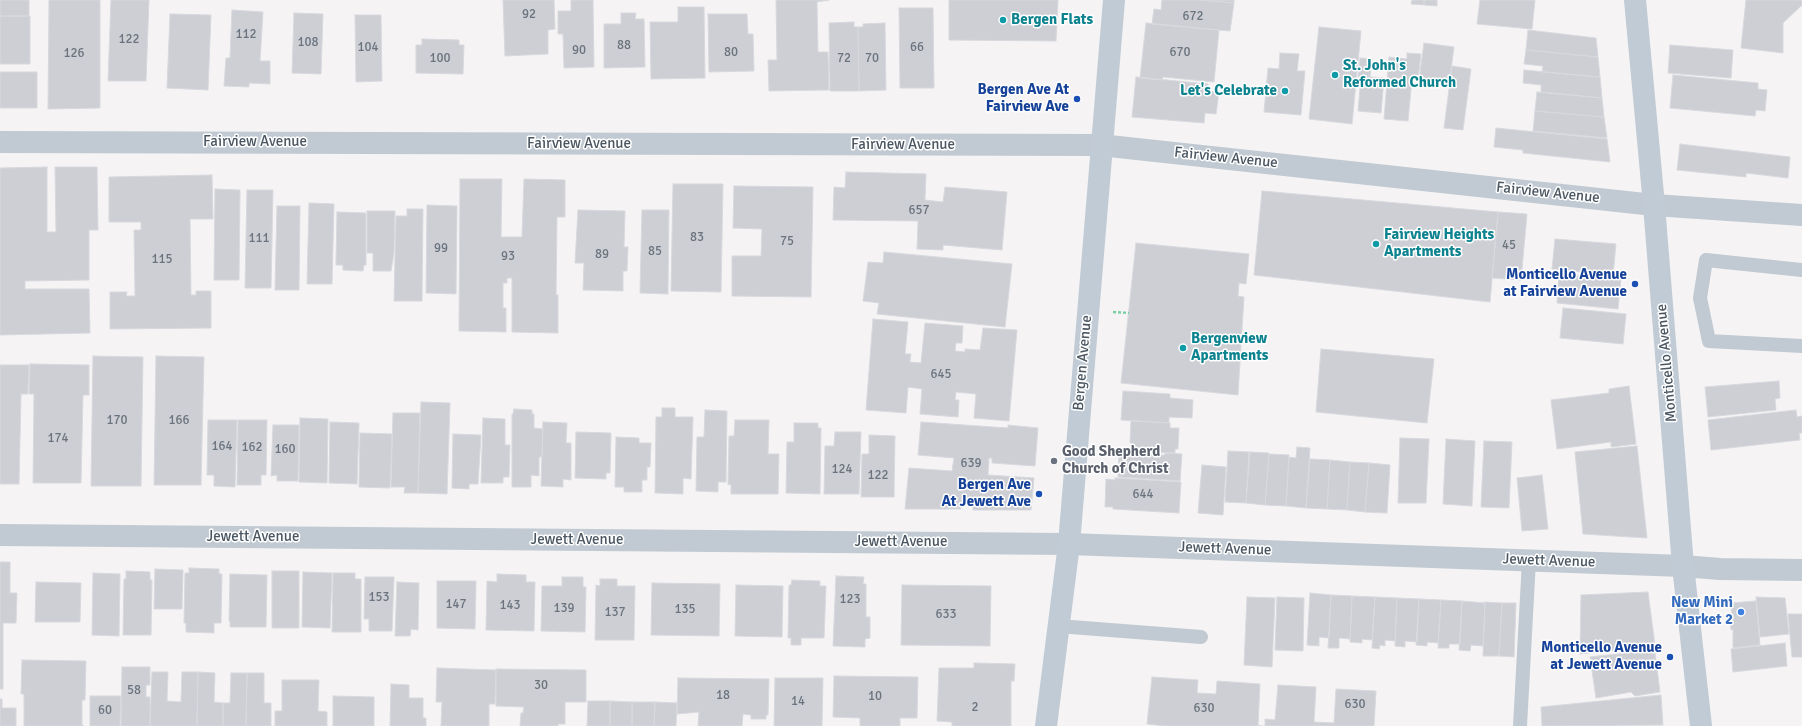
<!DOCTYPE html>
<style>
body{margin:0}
canvas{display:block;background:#f5f3f3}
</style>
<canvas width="1802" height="726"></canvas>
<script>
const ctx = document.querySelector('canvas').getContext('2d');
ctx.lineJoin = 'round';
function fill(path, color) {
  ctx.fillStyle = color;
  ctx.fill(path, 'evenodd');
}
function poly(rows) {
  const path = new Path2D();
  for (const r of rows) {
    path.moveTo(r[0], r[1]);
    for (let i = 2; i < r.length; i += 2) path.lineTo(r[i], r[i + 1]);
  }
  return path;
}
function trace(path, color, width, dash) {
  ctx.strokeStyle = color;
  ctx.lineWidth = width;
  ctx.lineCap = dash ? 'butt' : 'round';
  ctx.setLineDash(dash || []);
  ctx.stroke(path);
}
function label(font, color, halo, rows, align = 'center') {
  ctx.font = font + ' Signika,sans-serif';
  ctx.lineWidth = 3;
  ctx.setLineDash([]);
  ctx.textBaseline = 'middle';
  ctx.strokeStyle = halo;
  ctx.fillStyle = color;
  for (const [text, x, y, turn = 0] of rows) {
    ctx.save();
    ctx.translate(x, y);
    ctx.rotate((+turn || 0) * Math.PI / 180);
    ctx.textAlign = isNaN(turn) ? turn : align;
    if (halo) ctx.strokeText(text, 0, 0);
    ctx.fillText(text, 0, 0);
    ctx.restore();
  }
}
const building = poly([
 [0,0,29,0,29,16,0,16,0,0],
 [49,0,100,0,100,108,48,109,49,0],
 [111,0,149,0,146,81,108,81,111,0],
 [503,0,554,0,555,29,548,30,548,54,505,56,503,0],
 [571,0,593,0,594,67,564,68,563,34,558,34,558,11,571,11,571,0],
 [776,0,829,0,817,2,818,52,828,52,829,90,769,91,768,60,777,60,776,0],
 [949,0,1058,0,1056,41,949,40,949,0],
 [1162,0,1200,0,1234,3,1230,31,1152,24,1154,9,1161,10,1162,0],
 [1200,0,1234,0,1234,3,1200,0],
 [1412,0,1424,0,1424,5,1411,4,1412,0],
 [1424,0,1437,0,1437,6,1424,5,1424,0],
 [1480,0,1535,0,1532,29,1477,24,1480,0],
 [1746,0,1802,0,1802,5,1783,23,1783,53,1741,48,1746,0],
 [678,7,704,7,705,78,651,79,650,22,678,22,678,7],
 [899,8,933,8,934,88,900,88,899,8],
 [232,10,263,12,260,61,270,61,270,84,249,83,249,87,224,86,226,58,230,58,232,10],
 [294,13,323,14,321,74,292,73,294,13],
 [621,13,636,13,635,19,644,19,645,67,604,68,604,24,621,24,621,13],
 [170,14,211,15,208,90,167,88,170,14],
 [708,14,747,14,748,34,753,34,754,71,709,72,708,14],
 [355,15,381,15,382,81,356,82,355,15],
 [0,16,30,16,30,64,0,64,0,16],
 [854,22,854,27,858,27,859,91,830,91,829,23,854,22],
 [885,23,886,90,859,91,858,27,863,27,863,24,885,23],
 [1146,23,1219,30,1214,82,1163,77,1162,80,1140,78,1146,23],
 [1319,27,1361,31,1352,124,1309,119,1319,27],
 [1528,30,1596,38,1598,57,1526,50,1528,30],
 [422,39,459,40,459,45,464,45,463,74,416,73,416,45,422,45,422,39],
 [1424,43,1454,47,1449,84,1419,80,1424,43],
 [1670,45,1733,50,1731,78,1668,73,1670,45],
 [1526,50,1598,57,1600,77,1542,72,1543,66,1524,64,1526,50],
 [1280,53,1299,54,1297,71,1305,71,1301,115,1264,112,1268,68,1279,69,1280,53],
 [1407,53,1421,54,1418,80,1412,79,1408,121,1384,119,1389,57,1407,59,1407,53],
 [1360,58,1372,59,1370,77,1384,78,1381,113,1358,111,1361,77,1358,77,1360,58],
 [1452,66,1471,69,1463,130,1444,128,1452,66],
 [1524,70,1600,77,1602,98,1541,92,1541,85,1523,83,1524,70],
 [0,72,37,72,37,108,0,108,0,72],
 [1673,75,1758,83,1758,89,1767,90,1765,111,1756,110,1755,116,1670,108,1673,75],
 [1136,77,1208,84,1207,91,1219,92,1216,114,1205,113,1204,123,1132,117,1136,77],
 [1537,92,1602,98,1604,117,1535,111,1537,92],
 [1535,111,1604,117,1607,138,1533,131,1535,111],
 [1496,128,1607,139,1610,162,1523,153,1523,150,1494,147,1496,128],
 [1680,144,1790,157,1788,178,1746,173,1746,177,1677,170,1680,144],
 [47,167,47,232,56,232,55,167,97,167,98,230,89,230,89,280,25,281,25,289,89,289,90,333,0,335,0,168,47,167],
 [846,172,926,174,925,200,943,202,945,187,1007,192,1002,250,943,245,943,250,917,249,918,221,833,220,834,187,845,188,846,172],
 [212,175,213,219,190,219,191,295,196,295,196,291,211,291,211,328,110,329,110,292,127,292,126,296,135,296,134,230,141,230,141,222,109,222,109,177,212,175],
 [460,179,502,179,501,237,522,237,524,179,565,180,565,217,557,217,556,295,558,295,558,333,512,332,512,278,507,278,507,283,503,283,503,308,506,308,506,332,459,331,460,179],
 [673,184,723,184,721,292,671,291,673,184],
 [734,186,813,187,811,297,732,296,732,256,761,256,762,229,733,228,734,186],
 [215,189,240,190,239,280,214,280,215,189],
 [247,190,273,190,271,288,245,288,247,190],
 [1262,191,1498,212,1490,302,1254,275,1262,191],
 [309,203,334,204,332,284,307,284,309,203],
 [427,205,457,206,456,294,426,293,427,205],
 [277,206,300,206,299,290,275,290,277,206],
 [407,209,423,209,422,301,394,301,396,216,407,216,407,209],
 [578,210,625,211,624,247,628,247,627,271,623,271,623,291,583,290,584,263,575,263,578,210],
 [642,210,669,210,668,294,640,293,642,210],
 [367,211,395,211,394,253,391,271,373,271,373,253,367,253,367,211],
 [337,212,366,213,366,265,364,265,363,271,343,270,343,265,336,265,337,212],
 [1498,212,1527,214,1521,280,1492,278,1498,212],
 [1555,239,1616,244,1613,275,1552,269,1555,239],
 [1136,243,1249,254,1246,284,1239,283,1238,296,1244,297,1238,395,1121,383,1136,243],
 [884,252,1012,264,1005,327,877,314,879,303,863,301,868,262,883,263,884,252],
 [1559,274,1621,279,1618,309,1557,303,1559,274],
 [1563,308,1626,314,1623,344,1560,338,1563,308],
 [873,319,908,322,905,354,911,354,910,362,921,363,925,323,963,326,962,343,956,343,955,351,965,352,965,349,980,350,983,328,1017,330,1009,421,974,418,976,394,956,392,955,400,959,400,958,417,920,414,922,389,908,387,906,413,866,410,873,319],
 [1321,349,1434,359,1427,423,1316,412,1321,349],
 [93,356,143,357,141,486,91,486,93,356],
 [156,356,204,357,201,485,154,485,156,356],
 [30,364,89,365,89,395,83,395,81,483,33,483,34,394,29,394,30,364],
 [0,365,29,365,28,394,21,394,19,484,0,484,0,365],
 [1779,381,1780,398,1775,399,1776,410,1708,417,1705,387,1779,381],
 [1629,386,1636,444,1611,447,1611,442,1557,449,1551,400,1609,393,1609,389,1629,386],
 [1123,391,1170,394,1170,398,1193,400,1192,418,1169,417,1169,423,1121,420,1123,391],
 [421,402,450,403,447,494,418,493,421,402],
 [662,408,675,408,675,417,693,417,691,479,683,478,683,494,655,493,656,417,662,417,662,408],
 [514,409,532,410,532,414,534,414,534,428,543,429,542,457,539,457,539,476,531,475,531,487,512,487,512,414,513,414,514,409],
 [705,410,727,411,726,482,718,482,718,492,696,491,697,437,704,437,705,410],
 [1796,410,1797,417,1802,416,1802,433,1799,433,1800,440,1711,450,1708,420,1796,410],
 [393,413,420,413,418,493,404,493,405,487,391,487,393,413],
 [300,418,328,419,327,483,299,482,300,418],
 [483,418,505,419,505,445,510,445,509,477,503,477,503,483,481,483,483,418],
 [208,420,237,420,235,487,214,486,214,475,207,475,208,420],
 [238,420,267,420,266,475,261,475,261,485,237,485,238,420],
 [735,420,769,420,768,454,779,454,778,494,731,494,731,484,728,485,729,436,734,436,735,420],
 [1131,421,1170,423,1170,428,1179,428,1178,449,1175,449,1175,453,1154,452,1155,448,1133,447,1133,444,1130,443,1131,421],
 [330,422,359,423,357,484,329,483,330,422],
 [543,422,567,423,566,443,571,443,571,480,563,479,563,487,541,486,543,422],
 [921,422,1008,428,1008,425,1038,428,1035,466,992,463,992,458,989,458,988,475,1034,478,1031,510,973,510,973,505,961,505,961,509,905,509,909,468,952,471,954,458,918,455,921,422],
 [794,423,818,423,818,428,821,428,820,494,786,493,787,442,794,442,794,423],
 [273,425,299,425,298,481,277,481,277,475,271,476,273,425],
 [576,432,611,433,610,473,606,473,606,479,575,478,576,432],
 [835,432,861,432,859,494,824,494,825,446,834,446,835,432],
 [360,433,392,434,390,488,359,487,360,433],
 [453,434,481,435,478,484,469,484,469,489,452,488,453,434],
 [869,435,895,436,894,497,861,497,862,454,869,454,869,435],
 [616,437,639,438,639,443,651,443,650,467,647,467,647,480,642,480,642,492,624,492,624,487,615,487,616,437],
 [1400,438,1429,439,1426,503,1398,503,1400,438],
 [1446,439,1475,441,1472,506,1443,504,1446,439],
 [1484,441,1512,442,1509,508,1481,507,1484,441],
 [1637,446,1647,538,1583,534,1575,452,1637,446],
 [1297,447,1310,448,1306,508,1286,506,1289,457,1296,458,1297,447],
 [1125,451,1156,453,1156,455,1165,455,1165,453,1182,454,1180,481,1118,477,1119,452,1125,453,1125,451],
 [1228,451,1249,452,1246,503,1225,502,1228,451],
 [1250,452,1269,453,1265,505,1246,503,1250,452],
 [1269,454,1289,455,1286,506,1265,505,1269,454],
 [1310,459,1330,460,1327,509,1306,508,1310,459],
 [1330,460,1350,462,1347,510,1327,509,1330,460],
 [1350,462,1369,463,1365,512,1347,510,1350,462],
 [1369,463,1390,465,1387,513,1365,512,1369,463],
 [1202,465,1226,467,1223,515,1198,513,1202,465],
 [1542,475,1548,529,1522,531,1517,478,1542,475],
 [1115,478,1181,482,1179,513,1113,509,1113,507,1105,507,1106,479,1115,480,1115,478],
 [0,562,10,562,10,593,17,593,16,623,3,623,3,689,0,689,0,562],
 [189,568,219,569,219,574,222,574,221,623,214,623,214,633,186,632,186,623,184,623,185,573,189,573,189,568],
 [155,569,183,570,182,609,154,609,155,569],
 [126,571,150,572,150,580,152,580,151,635,123,635,124,579,126,579,126,571],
 [272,571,299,571,299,628,272,628,272,571],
 [303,572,332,573,330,628,302,627,303,572],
 [93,573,120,574,119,636,92,635,93,573],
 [333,573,355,573,355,579,361,579,361,632,332,632,333,573],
 [230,574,267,575,266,627,230,627,230,621,229,621,230,574],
 [497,574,526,575,526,582,535,582,534,631,486,630,487,581,497,582,497,574],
 [836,576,864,577,863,584,866,584,866,617,870,617,870,638,865,639,865,647,833,646,836,576],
 [365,577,394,577,392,631,369,631,369,619,364,619,365,577],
 [562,577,583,577,583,587,586,587,585,632,541,631,542,586,562,586,562,577],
 [600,579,617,579,617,586,635,586,634,640,595,640,596,585,600,586,600,579],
 [792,580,820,581,820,586,826,586,824,638,801,638,801,645,791,645,791,638,788,638,789,585,791,585,792,580],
 [437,581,476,581,475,629,437,628,437,581],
 [36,582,81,583,80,622,35,622,36,582],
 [397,582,419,583,418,630,411,629,410,636,395,636,397,582],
 [652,583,720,584,719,636,651,635,652,583],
 [736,585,783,586,782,637,735,636,736,585],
 [902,585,991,586,990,646,901,645,902,585],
 [1648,592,1655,645,1580,654,1581,595,1648,592],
 [1310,593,1331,595,1329,638,1319,637,1319,646,1307,645,1310,593],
 [1331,595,1352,596,1350,639,1339,638,1339,648,1328,648,1331,595],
 [1352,596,1375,597,1372,640,1362,639,1362,643,1350,642,1352,596],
 [1247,597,1275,598,1272,667,1244,665,1247,597],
 [1277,597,1304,598,1303,651,1275,650,1277,597],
 [1375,597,1397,598,1395,641,1385,640,1385,646,1380,645,1379,649,1372,648,1375,597],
 [1756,597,1785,598,1789,634,1760,637,1756,597],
 [1397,598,1419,599,1417,642,1405,641,1405,647,1395,646,1397,598],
 [1419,599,1441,600,1438,643,1427,642,1427,646,1416,645,1419,599],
 [1441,600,1462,601,1460,644,1449,644,1449,648,1438,648,1441,600],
 [1462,601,1485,603,1483,646,1471,645,1470,651,1459,650,1462,601],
 [1756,601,1760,645,1733,648,1733,629,1731,630,1730,619,1732,619,1731,603,1756,601],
 [1485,602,1502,603,1499,656,1483,656,1485,602],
 [1502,603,1516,603,1514,657,1499,656,1502,603],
 [1788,614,1802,614,1802,657,1792,657,1788,614],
 [1785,643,1787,666,1733,672,1731,649,1785,643],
 [1654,645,1660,692,1635,696,1631,692,1596,698,1590,657,1626,653,1630,649,1654,645],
 [22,660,86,661,85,700,82,700,82,725,84,726,24,726,24,694,21,694,22,660],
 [974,663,1015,664,1014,681,1011,681,1011,726,952,726,952,722,937,721,939,668,974,668,974,663],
 [122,667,150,667,150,685,146,685,146,697,150,697,150,726,121,726,122,667],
 [437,668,496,670,495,704,489,704,489,726,441,726,442,702,436,702,437,668],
 [496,669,586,670,586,702,565,702,565,724,558,724,558,726,520,726,521,713,523,713,524,707,496,706,496,669],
 [152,672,168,672,167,701,181,702,182,672,198,672,197,726,150,726,152,672],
 [198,672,215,673,214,702,223,703,223,726,197,726,198,672],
 [231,673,247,673,246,726,223,726,223,703,230,703,231,673],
 [247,673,264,673,264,703,271,703,271,726,246,726,247,673],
 [834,676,918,677,917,718,900,718,900,726,860,726,860,718,833,717,834,676],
 [1152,677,1198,680,1197,693,1216,694,1217,681,1260,684,1258,726,1263,726,1166,726,1147,724,1152,677],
 [678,678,769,679,768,715,766,715,766,719,751,719,751,715,743,714,742,726,698,726,699,712,677,714,678,678],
 [775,678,823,678,822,726,774,726,775,678],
 [282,680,319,680,318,711,327,712,327,726,275,726,275,711,282,711,282,680],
 [391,684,409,685,409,698,423,698,423,718,426,718,426,726,390,726,391,684],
 [1278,685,1316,687,1314,722,1334,723,1336,689,1376,691,1374,726,1265,726,1265,719,1275,720,1278,685],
 [1661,695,1663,725,1542,726,1541,707,1661,695],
 [90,696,121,696,120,726,90,726,90,696],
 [333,696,374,697,374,726,333,726,333,696],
 [0,699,2,699,2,708,16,708,16,726,0,726,0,699],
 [588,701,610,701,610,726,587,726,588,701],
 [610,701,632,702,632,726,610,726,610,701],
 [632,702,655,702,654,726,632,726,632,702],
 [655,702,677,703,676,726,654,726,655,702]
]);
fill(building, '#cdcfd5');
trace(building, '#d7d9de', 1);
trace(poly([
 [1113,312,1129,313]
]), '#7ad0a6', 2.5, [3, 2]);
trace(poly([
 [1802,270,1706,260,1700,298,1709,341,1802,346],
 [1058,626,1201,637],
 [1520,726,1529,560]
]), '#c1cad2', 14);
trace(poly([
 [0,142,1100,145,1654,205,1802,215],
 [0,535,1069,544,1683,566,1720,569,1802,570]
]), '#c1cad2', 22);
trace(poly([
 [1635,0,1654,205,1683,566,1701,726],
 [1046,726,1069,544,1114,0]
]), '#c1cbd6', 22);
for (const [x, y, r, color] of [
 [1003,20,4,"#0f9aa8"],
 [1335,75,4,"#0f9aa8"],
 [1285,91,4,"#0f9aa8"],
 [1077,99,4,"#1a4fb4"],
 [1376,244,4,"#0f9aa8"],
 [1635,284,4,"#1a4fb4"],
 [1183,348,4,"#0f9aa8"],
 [1054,461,4,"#6b7280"],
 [1039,494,4,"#1a4fb4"],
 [1741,612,4,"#3f7fe0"],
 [1670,657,4,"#1a4fb4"]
]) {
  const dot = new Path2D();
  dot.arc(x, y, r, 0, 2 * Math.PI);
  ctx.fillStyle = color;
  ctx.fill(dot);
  trace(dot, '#fff', 1.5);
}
label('13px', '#6b747e', null, [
 ["92",529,15],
 ["672",1193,17],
 ["112",246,35],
 ["122",129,40],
 ["108",308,43],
 ["88",624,46],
 ["104",368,48],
 ["66",917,48],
 ["90",579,51],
 ["80",731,53],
 ["670",1180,53],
 ["126",74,54],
 ["100",440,59],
 ["72",844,59],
 ["70",872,59],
 ["657",919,211],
 ["83",697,238],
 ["111",259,239],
 ["75",787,242],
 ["45",1509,246],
 ["99",441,249],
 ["85",655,252],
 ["89",602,255],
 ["93",508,257],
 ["115",162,260],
 ["645",941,375],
 ["170",117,421],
 ["166",179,421],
 ["174",58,439],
 ["164",222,447],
 ["162",252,448],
 ["160",285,450],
 ["639",971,464],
 ["124",842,470],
 ["122",878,476],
 ["644",1143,495],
 ["153",379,598],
 ["123",850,600],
 ["147",456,605],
 ["143",510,606],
 ["139",564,609],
 ["135",685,610],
 ["137",615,613],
 ["633",946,615],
 ["30",541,686],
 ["58",134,691],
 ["18",723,696],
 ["10",875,697],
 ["14",798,702],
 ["630",1355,705],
 ["2",975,708],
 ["630",1204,709],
 ["60",105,711]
]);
label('bold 15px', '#0d838f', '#fff', [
 ["Bergen Flats",1011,20],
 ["St. John's",1343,66],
 ["Reformed Church",1343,83],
 ["Let's Celebrate",1277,91,"right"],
 ["Fairview Heights",1384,235],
 ["Apartments",1384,252],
 ["Bergenview",1191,339],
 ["Apartments",1191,356]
], 'left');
label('bold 15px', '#164399', '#fff', [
 ["Bergen Ave At",1069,90],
 ["Fairview Ave",1069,107],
 ["Monticello Avenue",1627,275],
 ["at Fairview Avenue",1627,292],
 ["Bergen Ave",1031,485],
 ["At Jewett Ave",1031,502],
 ["Monticello Avenue",1662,648],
 ["at Jewett Avenue",1662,665]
], 'right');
label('15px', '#4a5661', '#fff', [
 ["Fairview Avenue",255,142],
 ["Fairview Avenue",579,144],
 ["Fairview Avenue",903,145],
 ["Fairview Avenue",1226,158,6],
 ["Fairview Avenue",1548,193,6],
 ["Bergen Avenue",1083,363,-85],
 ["Monticello Avenue",1667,363,-95],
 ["Jewett Avenue",253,537],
 ["Jewett Avenue",577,540],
 ["Jewett Avenue",901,542],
 ["Jewett Avenue",1225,549,2],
 ["Jewett Avenue",1549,561,2]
]);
label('bold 15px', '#5b616d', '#fff', [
 ["Good Shepherd",1062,452],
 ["Church of Christ",1062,469]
], 'left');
label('bold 15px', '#366cbe', '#fff', [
 ["New Mini",1733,603],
 ["Market 2",1733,620]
], 'right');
</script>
